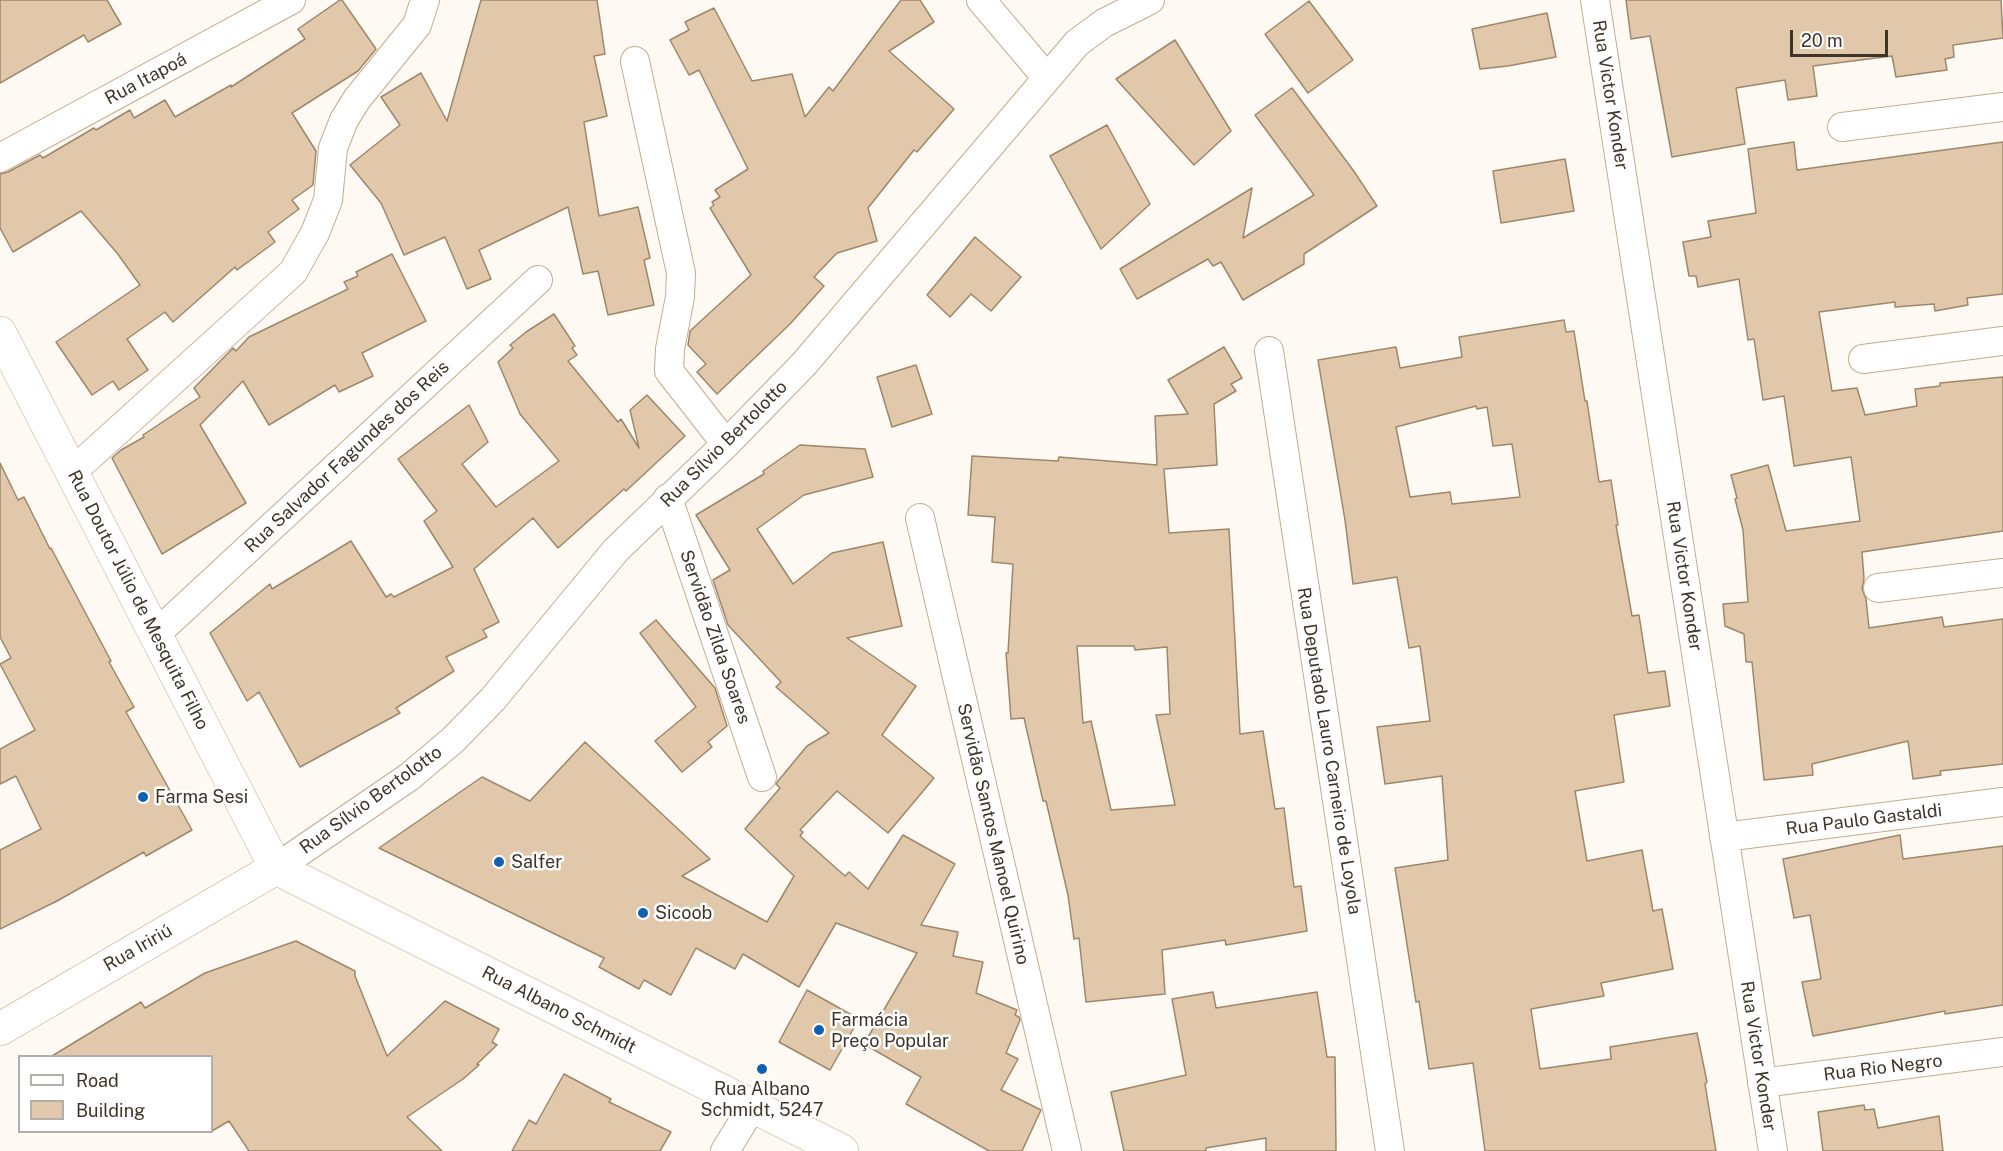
<!DOCTYPE html>
<meta charset="utf-8">
<style>
body{margin:0}
#map{position:relative;width:2003px;height:1151px;overflow:hidden;background:#fef9f3;font-family:"Public Sans",sans-serif}
canvas{display:block}
.legend{position:absolute;left:18px;top:1055px;width:195px;height:78px;box-sizing:border-box;background:#fff;border:2px solid #b2aea9;margin:0;padding:8px 10px;list-style:none;font-size:18px;color:#3e3528}
.legend li{display:flex;align-items:center;gap:12px;height:30px}
.legend b{width:30px;border:2px solid #b2aea9}
.scale{position:absolute;left:1790px;top:30px;width:98px;height:27px;box-sizing:border-box;border:3px solid #3e3528;border-top:0;padding-left:8px;font-size:18px;line-height:21px;white-space:nowrap;color:#3e3528;-webkit-text-stroke:4px #fff;paint-order:stroke}
</style>
<div id="map">
<canvas width="2003" height="1151"></canvas>
<ul class="legend">
<li><b style="height:8px;background:#fff"></b>Road</li>
<li><b style="height:16px;background:#e1c8aa"></b>Building</li>
</ul>
<div class="scale">20 m</div>
</div>
<script>
const ctx = document.querySelector('canvas').getContext('2d');
ctx.lineJoin = 'round';
function fill(path, color) {
  ctx.fillStyle = color;
  ctx.fill(path, 'evenodd');
}
function poly(rows) {
  const path = new Path2D();
  for (const r of rows) {
    path.moveTo(r[0], r[1]);
    for (let i = 2; i < r.length; i += 2) path.lineTo(r[i], r[i + 1]);
  }
  return path;
}
function trace(path, color, width, dash) {
  ctx.strokeStyle = color;
  ctx.lineWidth = width;
  ctx.lineCap = dash ? 'butt' : 'round';
  ctx.setLineDash(dash || []);
  ctx.stroke(path);
}
function label(font, color, halo, rows, align = 'center') {
  ctx.font = font + ' "Public Sans",sans-serif';
  ctx.lineWidth = 5;
  ctx.setLineDash([]);
  ctx.textBaseline = 'middle';
  ctx.strokeStyle = halo;
  ctx.fillStyle = color;
  for (const [text, x, y, turn = 0] of rows) {
    ctx.save();
    ctx.translate(x, y);
    ctx.rotate((+turn || 0) * Math.PI / 180);
    ctx.textAlign = isNaN(turn) ? turn : align;
    if (halo) ctx.strokeText(text, 0, 0);
    ctx.fillText(text, 0, 0);
    ctx.restore();
  }
}
const building = poly([
 [0,0,107,0,121,24,88,42,84,35,0,83,0,0],
 [340,0,342,0,376,49,358,71,292,113,316,151,313,185,292,200,299,209,268,232,275,242,237,270,235,267,173,322,165,312,127,339,148,370,119,390,113,381,92,395,56,342,140,285,117,253,81,211,13,252,0,228,0,174,8,172,40,155,43,158,94,128,96,130,130,110,134,118,165,100,175,117,231,85,231,87,305,39,298,29,340,0],
 [481,0,597,0,605,54,594,56,607,116,584,122,599,216,638,207,650,258,644,260,654,305,608,315,598,271,583,274,568,207,479,250,491,279,467,289,445,237,404,255,381,203,350,165,400,125,381,97,421,73,447,121,481,0],
 [901,0,920,0,934,22,889,51,954,109,917,152,914,150,868,208,877,241,837,253,814,277,824,286,790,324,717,394,697,372,706,364,688,345,690,331,751,275,710,208,714,205,712,202,720,197,715,190,748,169,699,70,689,75,670,40,689,30,685,22,714,8,752,81,792,74,805,117,829,87,833,91,901,0],
 [1626,0,2001,0,2003,38,1953,45,1954,57,1945,59,1947,70,1896,77,1892,56,1813,66,1817,96,1788,100,1785,80,1736,88,1745,144,1672,157,1650,36,1631,39,1626,0],
 [1309,1,1353,60,1308,93,1265,34,1309,1],
 [1547,13,1556,57,1508,66,1480,69,1472,29,1547,13],
 [1175,40,1231,131,1194,165,1116,79,1175,40],
 [1292,88,1353,170,1377,206,1304,254,1304,264,1243,300,1221,262,1213,266,1208,259,1137,299,1120,269,1252,188,1243,238,1314,195,1255,115,1292,88],
 [1107,125,1150,204,1101,249,1050,156,1107,125],
 [1794,142,1797,170,2003,142,2003,294,1967,298,1968,305,1935,311,1934,304,1895,307,1895,302,1819,312,1832,391,1857,388,1865,415,1917,406,1915,389,1940,386,1940,383,2003,377,2003,531,1862,552,1864,579,1862,589,1866,599,1869,628,1942,617,1944,627,2003,619,2003,764,1940,771,1941,775,1913,779,1908,741,1812,764,1813,775,1764,780,1752,662,1746,662,1744,634,1725,626,1723,604,1748,602,1743,530,1735,499,1737,498,1731,475,1768,465,1786,531,1860,521,1851,457,1794,466,1784,396,1763,400,1754,339,1748,340,1739,279,1698,287,1696,276,1689,276,1683,242,1711,237,1708,221,1756,213,1748,149,1794,142],
 [1565,159,1574,211,1501,223,1493,171,1565,159],
 [975,237,1021,277,991,311,971,294,950,317,927,295,975,237],
 [392,254,426,321,362,353,373,376,339,392,335,385,269,425,243,381,200,425,246,503,162,554,112,458,121,450,144,437,143,435,200,397,194,388,233,348,236,351,249,337,348,289,344,282,358,276,356,272,392,254],
 [554,314,575,346,572,348,577,355,568,361,618,422,621,419,639,448,630,410,647,395,685,436,626,491,624,489,558,548,533,518,474,569,499,622,483,630,487,637,446,657,454,671,396,708,400,713,300,767,259,692,247,701,210,633,270,584,272,589,351,541,386,597,391,594,394,597,453,567,424,521,437,511,398,459,469,405,488,442,462,464,496,507,559,461,520,414,498,362,513,348,510,345,526,332,554,314],
 [1564,320,1566,332,1574,331,1585,401,1587,401,1599,482,1611,480,1618,525,1616,525,1632,616,1639,615,1648,673,1665,671,1670,706,1614,715,1624,782,1575,791,1587,861,1642,850,1653,911,1662,909,1673,969,1601,983,1604,996,1531,1009,1540,1069,1611,1059,1610,1047,1697,1033,1707,1082,1705,1084,1716,1151,1485,1151,1473,1063,1429,1069,1419,1001,1416,1002,1395,868,1448,860,1442,776,1385,784,1377,727,1430,721,1420,646,1409,648,1397,577,1353,584,1345,520,1318,360,1396,347,1400,368,1462,357,1459,337,1564,320],
 [1476,406,1477,409,1487,407,1493,446,1512,444,1520,497,1452,504,1450,492,1410,497,1396,427,1476,406],
 [1224,347,1242,378,1231,384,1236,391,1214,404,1217,465,1164,469,1169,533,1229,529,1240,734,1263,731,1275,809,1284,808,1294,887,1301,886,1307,931,1226,945,1225,940,1162,950,1165,994,1086,1002,1079,938,1074,939,1068,895,1046,801,1043,801,1024,718,1011,719,1006,653,1008,653,1013,564,992,562,995,517,968,515,972,456,1058,461,1059,457,1157,465,1155,416,1188,414,1168,380,1224,347],
 [1077,646,1134,646,1135,650,1167,647,1170,714,1156,715,1175,805,1111,810,1091,721,1083,723,1077,646],
 [916,365,932,414,892,427,877,377,916,365],
 [800,445,865,449,873,477,804,495,757,529,793,584,832,553,883,542,902,626,847,638,916,686,882,735,934,778,888,833,837,791,800,830,803,832,800,836,845,876,849,872,868,889,903,835,955,864,921,925,958,932,953,956,983,962,976,993,1017,1010,1015,1015,1019,1017,1020,1020,1006,1053,1018,1059,1001,1090,1041,1110,1022,1151,989,1151,906,1104,921,1077,864,1044,917,953,836,923,799,987,743,954,735,969,696,948,671,995,644,980,639,989,599,967,604,958,379,848,482,777,530,801,585,742,710,859,682,876,767,922,794,876,745,829,780,788,776,784,778,781,807,746,829,733,776,687,781,682,728,625,713,580,730,570,696,515,764,474,763,471,800,445],
 [0,463,18,500,24,497,50,549,51,548,111,661,109,662,134,707,126,712,192,830,146,856,144,852,57,901,0,929,0,850,41,829,16,776,0,784,0,749,35,730,0,664,11,658,0,637,0,463],
 [656,620,715,688,727,726,708,742,712,747,682,772,655,741,696,707,640,633,656,620],
 [1900,835,1903,859,2003,846,2003,1005,1945,1014,1945,1011,1813,1036,1802,982,1821,979,1810,915,1794,918,1783,859,1900,835],
 [296,941,355,971,355,976,387,1056,445,1001,499,1029,492,1042,497,1045,477,1064,479,1065,463,1079,407,1117,442,1151,249,1151,229,1121,212,1131,212,1056,52,1056,141,1002,145,1008,205,973,296,941],
 [807,990,859,1019,830,1070,779,1042,807,990],
 [1213,992,1216,1008,1317,992,1327,1057,1335,1057,1336,1151,1266,1151,1266,1138,1206,1148,1206,1151,1124,1151,1111,1092,1186,1075,1172,999,1213,992],
 [564,1074,611,1099,609,1102,671,1132,660,1151,512,1151,529,1120,536,1124,564,1074],
 [1864,1105,1865,1110,1874,1109,1878,1128,1939,1116,1943,1151,1823,1151,1818,1112,1864,1105]
]);
fill(building, '#e1c8aa');
trace(building, '#9e876a', 1.5);
const street = poly([
 [981,0,1047,78],
 [1595,0,1773,1151],
 [635,61,681,273,680,297,670,349,669,371,726,444],
 [1842,127,2003,107],
 [0,158,291,0],
 [1269,351,1390,1151],
 [1863,359,2003,341],
 [72,472,293,272,315,233,328,200,333,148,344,120,357,99,417,25,425,0],
 [668,498,762,777],
 [920,518,1067,1151],
 [1878,588,2003,573],
 [156,634,538,280],
 [1724,837,2003,802],
 [276,868,409,777,453,740,493,699,616,550,726,444,804,364,1077,43,1104,23,1150,0],
 [1762,1083,2003,1052],
 [725,1151,752,1107]
]);
const secondary = poly([
 [0,333,276,868]
]);
const primary = poly([
 [0,1029,276,868,842,1151]
]);
trace(street, '#c4ac8e', 30);
trace(secondary, '#c4ac8e', 34);
trace(primary, '#c4ac8e', 34);
trace(street, '#fff', 28);
trace(secondary, '#fff', 33);
trace(primary, '#fff', 33);
for (const [x, y, r, color] of [
 [143,797,6,"#0f60ae"],
 [499,862,6,"#0f60ae"],
 [643,913,6,"#0f60ae"],
 [819,1030,6,"#0f60ae"],
 [762,1069,6,"#0f60ae"]
]) {
  const dot = new Path2D();
  dot.arc(x, y, r, 0, 2 * Math.PI);
  ctx.fillStyle = color;
  ctx.fill(dot);
  trace(dot, '#fff', 2);
}
label('18px', '#3e3528', '#fff', [
 ["Rua Itapoá",146,79,-28],
 ["Rua Victor Konder",1610,95,81],
 ["Rua Sílvio Bertolotto",724,444,-45],
 ["Rua Salvador Fagundes dos Reis",347,457,-43],
 ["Rua Victor Konder",1684,576,81],
 ["Rua Doutor Júlio de Mesquita Filho",138,600,63],
 ["Servidão Zilda Soares",715,637,71],
 ["Rua Deputado Lauro Carneiro de Loyola",1329,751,81],
 ["Rua Sílvio Bertolotto",371,800,-36],
 ["Rua Paulo Gastaldi",1864,820,-7],
 ["Servidão Santos Manoel Quirino",993,834,77],
 ["Rua Iririú",138,948,-30],
 ["Rua Albano Schmidt",559,1010,27],
 ["Rua Victor Konder",1758,1056,81],
 ["Rua Rio Negro",1883,1068,-7]
]);
label('18px', '#3e3528', '#fff', [
 ["Farma Sesi",155,797],
 ["Salfer",511,862],
 ["Sicoob",655,913],
 ["Farmácia",831,1020],
 ["Preço Popular",831,1041],
 ["Rua Albano",762,1089,"center"],
 ["Schmidt, 5247",762,1110,"center"]
], 'left');
</script>
